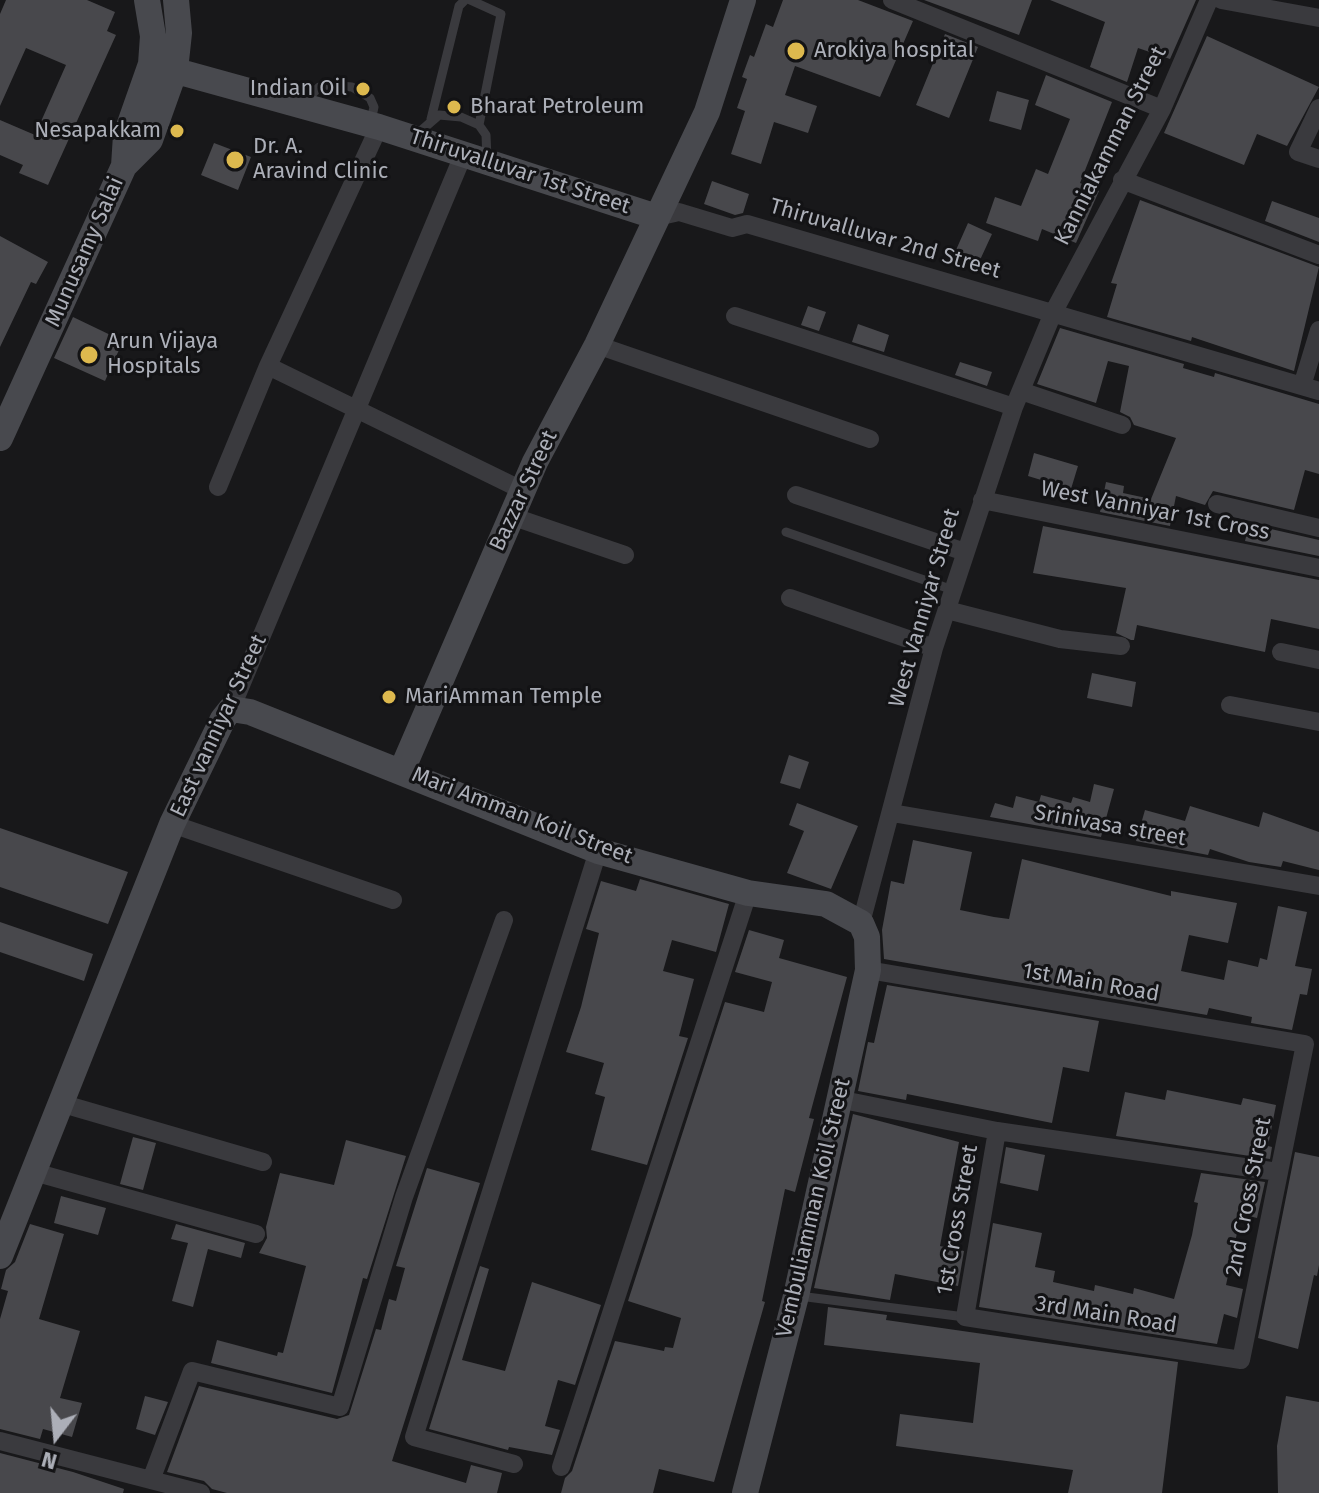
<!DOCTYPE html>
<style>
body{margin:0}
#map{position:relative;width:1319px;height:1493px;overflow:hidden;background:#18181a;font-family:"Fira Sans",sans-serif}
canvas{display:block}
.north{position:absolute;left:16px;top:1397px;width:80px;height:80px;-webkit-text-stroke:6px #131315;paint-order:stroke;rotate:196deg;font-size:22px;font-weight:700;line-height:32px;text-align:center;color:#acafb8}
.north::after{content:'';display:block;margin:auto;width:28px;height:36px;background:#acafb8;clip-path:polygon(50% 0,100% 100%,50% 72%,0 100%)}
</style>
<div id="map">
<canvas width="1319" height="1493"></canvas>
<div class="north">N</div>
</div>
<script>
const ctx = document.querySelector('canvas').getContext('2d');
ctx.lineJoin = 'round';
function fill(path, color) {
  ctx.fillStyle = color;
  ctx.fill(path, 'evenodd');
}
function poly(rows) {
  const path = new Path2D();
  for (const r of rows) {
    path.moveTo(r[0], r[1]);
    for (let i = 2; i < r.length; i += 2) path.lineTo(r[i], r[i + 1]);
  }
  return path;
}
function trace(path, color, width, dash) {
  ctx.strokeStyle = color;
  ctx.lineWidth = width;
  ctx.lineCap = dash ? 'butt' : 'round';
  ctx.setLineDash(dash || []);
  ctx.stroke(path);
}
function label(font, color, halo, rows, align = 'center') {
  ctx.font = font + ' "Fira Sans",sans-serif';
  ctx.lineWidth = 6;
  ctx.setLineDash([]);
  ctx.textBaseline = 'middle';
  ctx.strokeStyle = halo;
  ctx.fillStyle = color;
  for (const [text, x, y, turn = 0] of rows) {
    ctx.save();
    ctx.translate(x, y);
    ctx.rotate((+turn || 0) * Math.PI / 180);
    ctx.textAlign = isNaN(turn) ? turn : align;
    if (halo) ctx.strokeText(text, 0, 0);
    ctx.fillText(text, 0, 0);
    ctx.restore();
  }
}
fill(poly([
 [6,0,87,0,115,12,107,31,116,35,48,185,19,173,23,165,0,155,0,120,35,135,66,65,26,48,0,106,0,14],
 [783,0,858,0,913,21,880,97,795,66,785,95,817,106,808,133,774,122,761,164,731,154,745,111,737,108,747,79,742,77,750,55,754,57,766,24,773,27],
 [924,0,1032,0,1019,35],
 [1050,0,1196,0,1170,59,1138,48,1127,82,1090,67,1105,22],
 [945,34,978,47,949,118,916,105],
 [1207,36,1319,87,1287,146,1257,134,1244,165,1164,133],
 [1046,75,1112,102,1080,183,1099,191,1076,243,1042,229,1038,241,986,223,995,197,1021,206,1036,169,1048,174,1070,119,1035,105],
 [997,91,1029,100,1021,130,989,121],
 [214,143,251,157,238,190,201,175],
 [712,181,749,194,743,213,735,215,704,204],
 [1140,200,1319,267,1294,371,1192,337,1191,341,1107,317,1117,284,1111,283],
 [1272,201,1319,218,1319,242,1265,221],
 [968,223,992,234,980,260,956,250],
 [0,236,48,262,36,284,31,282,0,347],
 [808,306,826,312,819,331,801,325],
 [73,317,123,341,105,381,54,358],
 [858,324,889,335,884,352,852,342],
 [1060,328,1184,364,1183,368,1214,377,1215,373,1319,404,1319,474,1305,470,1294,510,1213,491,1205,505,1176,496,1170,526,1100,512,1106,482,1124,486,1123,493,1151,499,1176,438,1134,425,1130,417,1120,412,1129,366,1108,361,1096,403,1037,384],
 [960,362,992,372,987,386,955,375],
 [1034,453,1078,466,1071,489,1028,476],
 [1249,524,1319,540,1319,556,1245,541],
 [1043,526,1319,580,1319,629,1271,619,1265,652,1137,625,1134,640,1131,640,1116,633,1126,588,1033,573],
 [1092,673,1136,682,1132,707,1087,698],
 [789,755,809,762,800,789,780,783],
 [1094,784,1114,789,1101,837,990,817,995,803,1013,808,1016,796,1039,802,1041,795,1071,803,1073,797,1090,802],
 [797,803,858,826,831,889,787,873,804,831,789,825],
 [1190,806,1259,827,1263,812,1319,832,1319,870,1283,861,1281,867,1249,862,1210,849,1208,855,1136,841,1145,810,1185,821],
 [0,828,128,872,108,924,0,887],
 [913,840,972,852,960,910,994,917,1009,919,1022,859,1171,896,1171,891,1237,903,1228,943,1189,935,1181,971,1224,980,1228,960,1258,967,1260,958,1267,960,1278,906,1307,912,1295,966,1312,969,1307,995,1300,994,1292,1030,1251,1023,1252,1017,1209,1008,1207,1015,884,959,882,930,891,881,904,884],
 [640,879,729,904,716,952,672,940,663,971,694,979,679,1036,688,1038,647,1165,591,1150,605,1097,595,1094,604,1063,566,1052,581,1007,599,933,586,929,601,881,636,891],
 [0,922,93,954,84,981,0,952],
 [749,930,784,940,779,958,847,977,809,1118,814,1119,795,1192,785,1189,762,1301,765,1302,714,1482,659,1469,653,1493,561,1493,565,1478,572,1471,615,1341,664,1351,665,1347,673,1348,681,1318,628,1301,725,1002,764,1012,772,982,735,972],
 [887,985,1099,1021,1089,1072,1063,1067,1052,1123,907,1094,906,1100,858,1091,868,1042,874,1043],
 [1167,1090,1241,1105,1243,1098,1276,1105,1268,1146,1272,1147,1270,1159,1116,1136,1125,1092,1165,1100],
 [853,1114,959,1142,940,1246,964,1251,958,1286,895,1274,890,1300,814,1288],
 [133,1137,156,1143,143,1190,120,1184],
 [346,1140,406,1156,367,1279,363,1278,332,1393,211,1363,217,1340,277,1356,278,1352,283,1353,306,1266,259,1253,267,1238,266,1227,280,1173,334,1185],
 [1006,1147,1045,1155,1038,1191,1000,1183],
 [1295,1152,1319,1157,1319,1265,1317,1276,1314,1275,1298,1349,1258,1338],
 [427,1168,480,1183,392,1461,466,1483,471,1465,502,1473,497,1493,227,1493,212,1489,204,1481,167,1472,199,1386,337,1419,349,1415,376,1329,381,1330,389,1299,396,1301,405,1268,396,1266],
 [1201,1173,1265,1182,1257,1218,1241,1214,1226,1285,1243,1289,1237,1318,1224,1314,1217,1344,979,1307,993,1223,1042,1233,1035,1267,1055,1271,1053,1282,1094,1291,1095,1285,1133,1294,1134,1288,1174,1299,1192,1235,1198,1203,1194,1202],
 [61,1196,106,1208,98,1235,54,1223],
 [30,1224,64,1234,39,1319,80,1331,60,1398,82,1403,72,1437,43,1429,40,1439,0,1429,0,1319,8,1291,1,1289,6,1270,15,1262],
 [176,1224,245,1243,241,1258,208,1249,193,1307,172,1301,188,1243,171,1239],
 [480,1266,489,1269,462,1360,505,1371,532,1282,601,1305,575,1385,558,1380,545,1426,560,1430,552,1455,509,1447,508,1450,429,1429],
 [828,1307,887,1315,886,1320,1178,1362,1162,1493,1068,1493,1073,1470,896,1446,900,1414,973,1423,980,1363,824,1345],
 [145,1396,168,1402,155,1435,136,1429],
 [1286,1396,1319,1402,1319,1493,1278,1493,1277,1446],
 [0,1453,73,1472,124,1489,123,1493,0,1493]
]), '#48484c');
trace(poly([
 [470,0,501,14,479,125],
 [304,103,319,87,327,85,352,87,370,98,374,107,371,121],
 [431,119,459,6,465,0],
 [416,135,439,115,461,117,479,125,486,135,487,159],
 [786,532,953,590],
 [799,1296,965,1317]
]), '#3a3a3e', 9);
trace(poly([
 [892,0,1162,109],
 [1221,0,1319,18],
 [1319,108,1298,152,1319,159],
 [1122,180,1319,255],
 [657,217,679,212,732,228,747,224,1319,391],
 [735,316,1014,407],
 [597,345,870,439],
 [268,366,379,127],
 [1302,386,1319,330],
 [1021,391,1122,425],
 [218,487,268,366,522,490],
 [796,495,965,552],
 [982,500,1319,568],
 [1217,504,1319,528],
 [511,516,625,555],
 [790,598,934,648],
 [947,610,1060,639,1121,646],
 [1281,652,1319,660],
 [1230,705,1319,722],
 [231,709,464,153],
 [892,813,1319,886],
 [172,824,393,900],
 [861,923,934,648,1014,407,1053,313,1162,109,1209,0],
 [868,970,1305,1044,1241,1360,965,1317,997,1131],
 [838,1099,997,1131,1278,1172],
 [60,1103,263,1162],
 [34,1172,256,1234],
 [0,1441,201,1493],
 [514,1464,414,1437,598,851],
 [561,1467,748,893],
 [151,1480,192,1371,340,1407,404,1197,504,920]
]), '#3a3a3e', 18);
trace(poly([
 [151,64,379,127,657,217],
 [124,166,126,135,151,64,153,36,147,0],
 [0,438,124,166,150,140,175,70,179,33,176,0],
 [402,770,535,462,597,345,707,112,743,0],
 [0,1256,172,824,223,719,231,709,250,712,598,851,748,893,826,904,861,923,867,937,868,970,796,1296,745,1493]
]), '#48494e', 26);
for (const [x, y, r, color] of [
 [796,51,10,"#ddb94e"],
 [363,89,8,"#ddb94e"],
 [454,107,8,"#ddb94e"],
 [177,131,8,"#ddb94e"],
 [235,160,10,"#ddb94e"],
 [89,355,10,"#ddb94e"],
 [389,697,8,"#ddb94e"]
]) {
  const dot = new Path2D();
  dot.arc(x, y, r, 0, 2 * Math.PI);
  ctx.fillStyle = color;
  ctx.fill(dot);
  trace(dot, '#131315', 3);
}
label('22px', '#acafb8', '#131315', [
 ["Arokiya hospital",814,51],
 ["Indian Oil",347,89,"right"],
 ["Bharat Petroleum",470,107],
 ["Nesapakkam",161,131,"right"],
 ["Dr. A.",253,147],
 ["Aravind Clinic",253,172],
 ["Arun Vijaya",107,342],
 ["Hospitals",107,367],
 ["MariAmman Temple",405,697]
], 'left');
label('22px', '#acafb8', '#131315', [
 ["Kanniakamman Street",1111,146,-63],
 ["Thiruvalluvar 1st Street",520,172,18],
 ["Thiruvalluvar 2nd Street",885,239,16],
 ["Munusamy Salai",85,252,-66],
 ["Bazzar Street",524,491,-65],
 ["West Vanniyar 1st Cross",1155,511,11],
 ["West Vanniyar Street",925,608,-74],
 ["East vanniyar Street",219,726,-65],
 ["Mari Amman Koil Street",522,816,21],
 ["Srinivasa street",1110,826,10],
 ["1st Main Road",1091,983,10],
 ["2nd Cross Street",1249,1197,-79],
 ["Vembuliamman Koil Street",814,1208,-77],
 ["1st Cross Street",958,1220,-80],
 ["3rd Main Road",1106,1315,9]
]);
</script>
